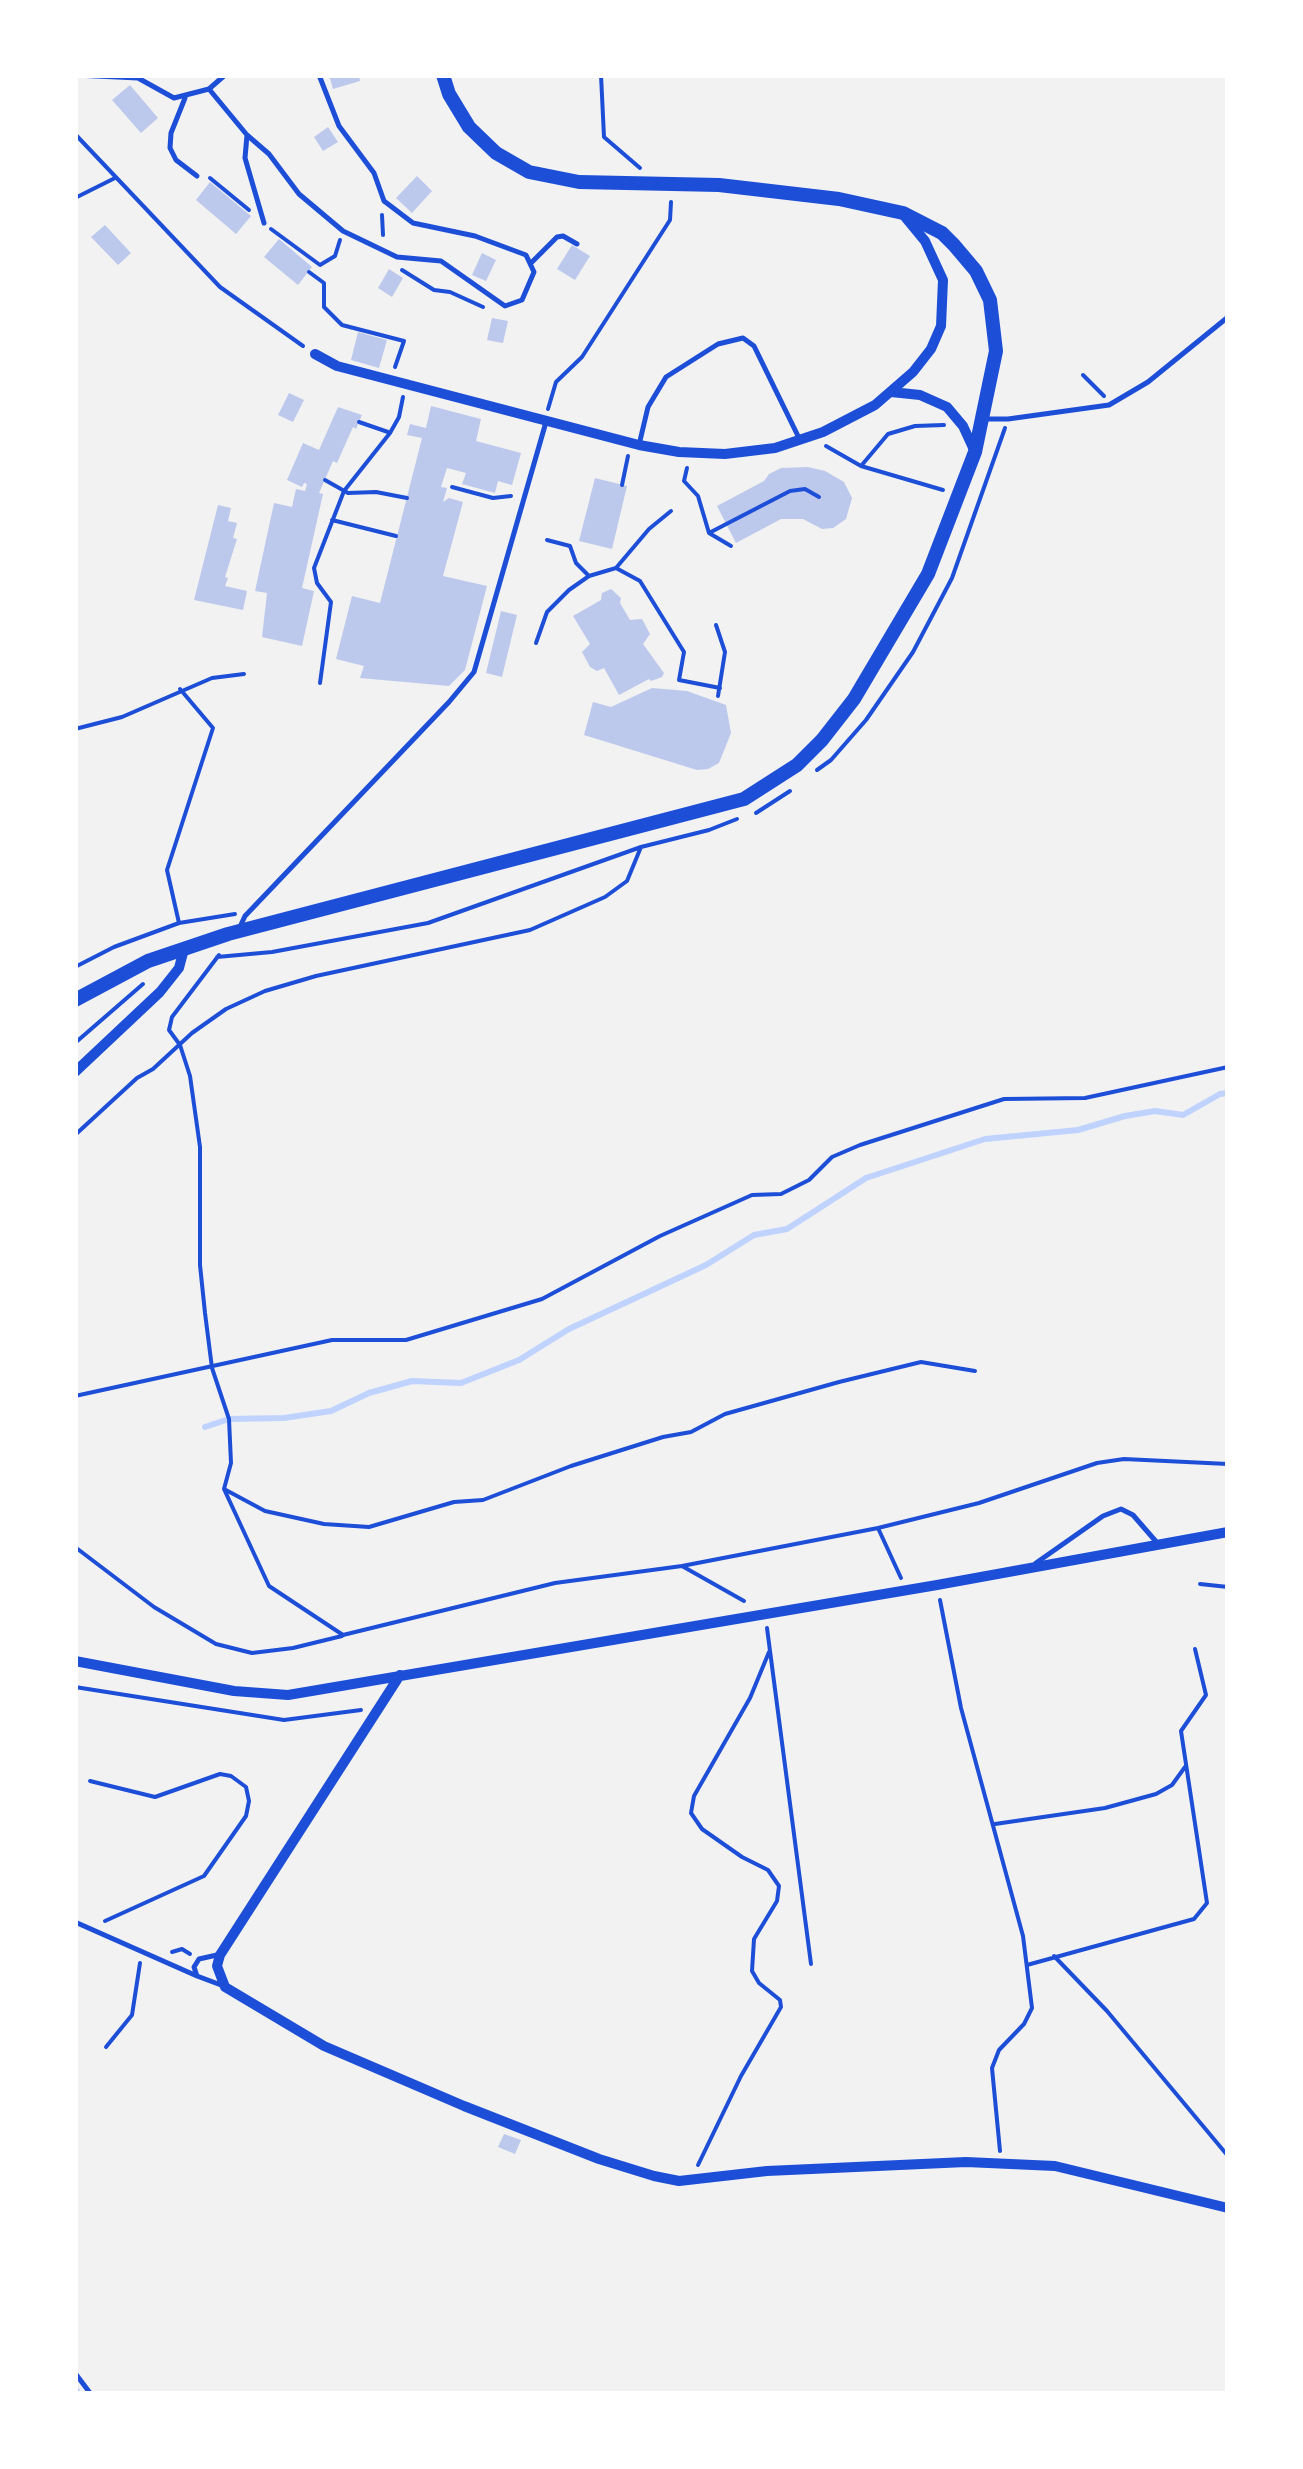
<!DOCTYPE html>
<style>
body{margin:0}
#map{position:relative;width:1303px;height:2469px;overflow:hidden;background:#f2f2f2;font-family:Inter,sans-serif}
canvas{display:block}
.frame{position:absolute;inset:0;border:78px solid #fff;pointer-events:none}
</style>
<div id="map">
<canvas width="1303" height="2469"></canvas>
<div class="frame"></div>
</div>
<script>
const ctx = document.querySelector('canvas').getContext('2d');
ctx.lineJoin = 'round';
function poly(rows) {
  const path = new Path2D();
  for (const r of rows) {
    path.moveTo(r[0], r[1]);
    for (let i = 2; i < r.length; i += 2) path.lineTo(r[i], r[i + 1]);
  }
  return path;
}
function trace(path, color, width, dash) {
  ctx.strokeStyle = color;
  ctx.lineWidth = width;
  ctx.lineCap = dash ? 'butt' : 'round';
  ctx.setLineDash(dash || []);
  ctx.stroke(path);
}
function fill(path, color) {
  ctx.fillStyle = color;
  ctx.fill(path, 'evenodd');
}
trace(poly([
 [205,1427,229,1419,284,1418,331,1411,369,1393,412,1381,461,1383,519,1360,569,1329,706,1265,754,1235,787,1229,866,1178,985,1139,1078,1130,1125,1116,1155,1111,1183,1115,1220,1094,1228,1093],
 [75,2388,79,2394]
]), '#bfd3fe', 6);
fill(poly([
 [329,75,359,75,360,81,333,89],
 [130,85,158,118,141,133,112,100],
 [328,127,338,142,323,151,314,137],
 [417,176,432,191,412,213,396,198],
 [210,182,251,216,236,234,196,200],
 [105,225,131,253,118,265,91,237],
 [279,239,312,267,298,285,264,257],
 [572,245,590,256,575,280,557,269],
 [482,253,496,260,486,281,472,275],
 [389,269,403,278,392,297,378,288],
 [492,318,508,321,503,343,487,340],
 [358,332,387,340,379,368,351,360],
 [289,393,304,400,293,422,278,415],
 [431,406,481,419,476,441,521,453,512,485,498,481,495,493,462,484,466,473,447,468,441,487,447,488,443,502,449,498,463,502,443,576,487,586,465,670,449,686,360,678,364,666,336,659,352,596,380,603,422,438,407,435,410,424,426,428],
 [338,407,362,415,356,429,353,427,337,463,333,461,319,493,323,494,302,588,314,591,302,646,262,637,267,593,255,591,274,503,292,507,296,489,305,491,307,484,304,483,302,487,287,480,303,443,319,450],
 [808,467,825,471,844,482,852,498,846,519,833,528,822,529,803,519,781,519,736,543,717,506,764,481,769,474,781,468],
 [595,478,627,486,612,549,579,541],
 [218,505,231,508,228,521,237,523,233,538,237,539,225,577,228,578,225,586,247,591,243,610,194,600],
 [611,589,621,598,620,603,630,620,642,619,650,634,643,644,664,673,662,677,651,681,649,679,619,695,604,668,597,671,590,667,582,652,590,644,573,616,601,600,602,593],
 [501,611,517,615,502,677,486,673],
 [652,688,687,691,726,705,731,733,719,763,708,769,697,770,584,735,593,702,611,707],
 [504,2134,521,2140,515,2154,498,2147]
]), '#bdc9ec');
trace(poly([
 [601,75,604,137,640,168],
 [75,134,220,287,303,346],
 [210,178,249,210],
 [75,198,115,178],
 [382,215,383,235],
 [271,229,320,265,335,256,340,240],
 [402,270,434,290,450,292,483,307],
 [309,272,324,283,324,307,342,325,404,341,395,367],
 [1083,375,1104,396],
 [548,409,556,382,582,357,670,220,671,202],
 [359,422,388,432],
 [826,446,861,466],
 [687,468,684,481,698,496,709,533,790,491,805,489,819,497],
 [325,480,348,493,376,492,407,498],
 [622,485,628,456],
 [452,487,493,498,511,496],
 [943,490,861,466,888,434,915,426,944,425],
 [671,511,649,529,616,568,640,581,684,652,679,680,720,688],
 [332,520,396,536],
 [709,533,731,546],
 [547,540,570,546,576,563,589,576],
 [716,625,725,652,718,696],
 [536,643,547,612,569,590,589,576,616,568],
 [320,683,331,602,317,583,314,568,344,491,390,433,399,417,403,397],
 [75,729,122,717,212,678,244,674],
 [817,770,831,760,866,720,913,652,952,578,1005,428],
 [756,813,790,791],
 [179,923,167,870,213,728,180,689],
 [219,955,172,1017,169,1030,180,1045,190,1076,200,1147,200,1265,205,1313,212,1368,229,1419,231,1463,224,1489,269,1586,343,1635,555,1583,682,1566,744,1601],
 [217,957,272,952,428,923,641,847,709,830,737,819],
 [75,967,114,947,179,923,235,914],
 [75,1043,143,984],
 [75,1135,137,1078,153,1069,192,1033,226,1009,265,991,316,976,530,930,605,897,627,881,641,847],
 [75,1396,332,1340,406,1340,542,1299,660,1236,752,1195,781,1194,809,1180,832,1157,860,1145,1004,1099,1085,1098,1228,1067],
 [224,1489,265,1511,324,1524,369,1527,454,1502,483,1500,571,1466,663,1437,691,1432,725,1414,839,1382,921,1362,975,1371],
 [878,1528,979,1503,1097,1463,1124,1459,1228,1464],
 [75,1547,154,1607,216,1644,252,1653,293,1648,342,1636],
 [682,1566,878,1528,901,1578],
 [1200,1584,1228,1587],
 [940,1600,961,1708,1023,1936,1032,2008,1024,2024,999,2050,992,2068,1000,2151],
 [767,1628,811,1964],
 [75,1687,284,1720,361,1710],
 [90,1781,155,1797,220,1774,231,1776,246,1787,249,1801,246,1816,204,1876,105,1921],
 [995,1824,1105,1808,1156,1794,1172,1785,1185,1767],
 [172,1952,182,1949,190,1954],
 [1054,1956,1107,2011,1228,2156],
 [1027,1965,1194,1919,1207,1903,1181,1731,1206,1695,1195,1649],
 [106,2047,132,2015,140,1963],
 [698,2165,741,2076,781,2007,780,2000,759,1983,752,1971,754,1939,777,1901,779,1886,768,1870,742,1857,702,1829,691,1813,694,1796,750,1698,769,1652]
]), '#1d4ed8', 4);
trace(poly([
 [75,75,138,78,174,98,209,89,225,75],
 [209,89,247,135,269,154,299,194,343,231,397,257,441,261,505,306,522,300,534,272,526,255,475,236,413,223,384,201,374,173,339,126,319,75],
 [185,98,171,133,170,148,176,160,197,176],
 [247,135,245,158,264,223],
 [532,262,557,237,563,236,577,244],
 [987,419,1008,419,1109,405,1148,382,1228,317],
 [639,445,648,407,666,377,718,344,743,338,754,346,799,438],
 [239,929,245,916,449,702,474,672,546,422],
 [1036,1563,1103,1516,1121,1509,1133,1515,1159,1545],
 [75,1922,197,1976],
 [217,1955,199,1959,194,1967,197,1976,221,1985],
 [75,2373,90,2393]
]), '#1d4ed8', 5);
trace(poly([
 [315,354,337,366,639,445,679,452,725,454,775,448,823,432,875,405,913,372,931,349,941,326,943,280,925,241,906,218],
 [891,392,920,395,947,407,963,426,975,452],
 [75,1072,160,992,179,968,184,949],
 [75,1661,234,1691,288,1695,937,1585,1228,1532],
 [400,1675,220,1955,217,1966,225,1987,324,2046,464,2106,599,2159,654,2176,679,2181,767,2171,966,2162,1055,2166,1228,2208]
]), '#1d4ed8', 10);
trace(poly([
 [75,1000,148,961,228,934,744,799,797,765,822,740,854,699,928,574,975,452,996,351,990,300,976,271,954,245,942,233,903,213,839,199,719,185,579,182,529,172,496,153,469,127,449,94,443,75]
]), '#1d4ed8', 14);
</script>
